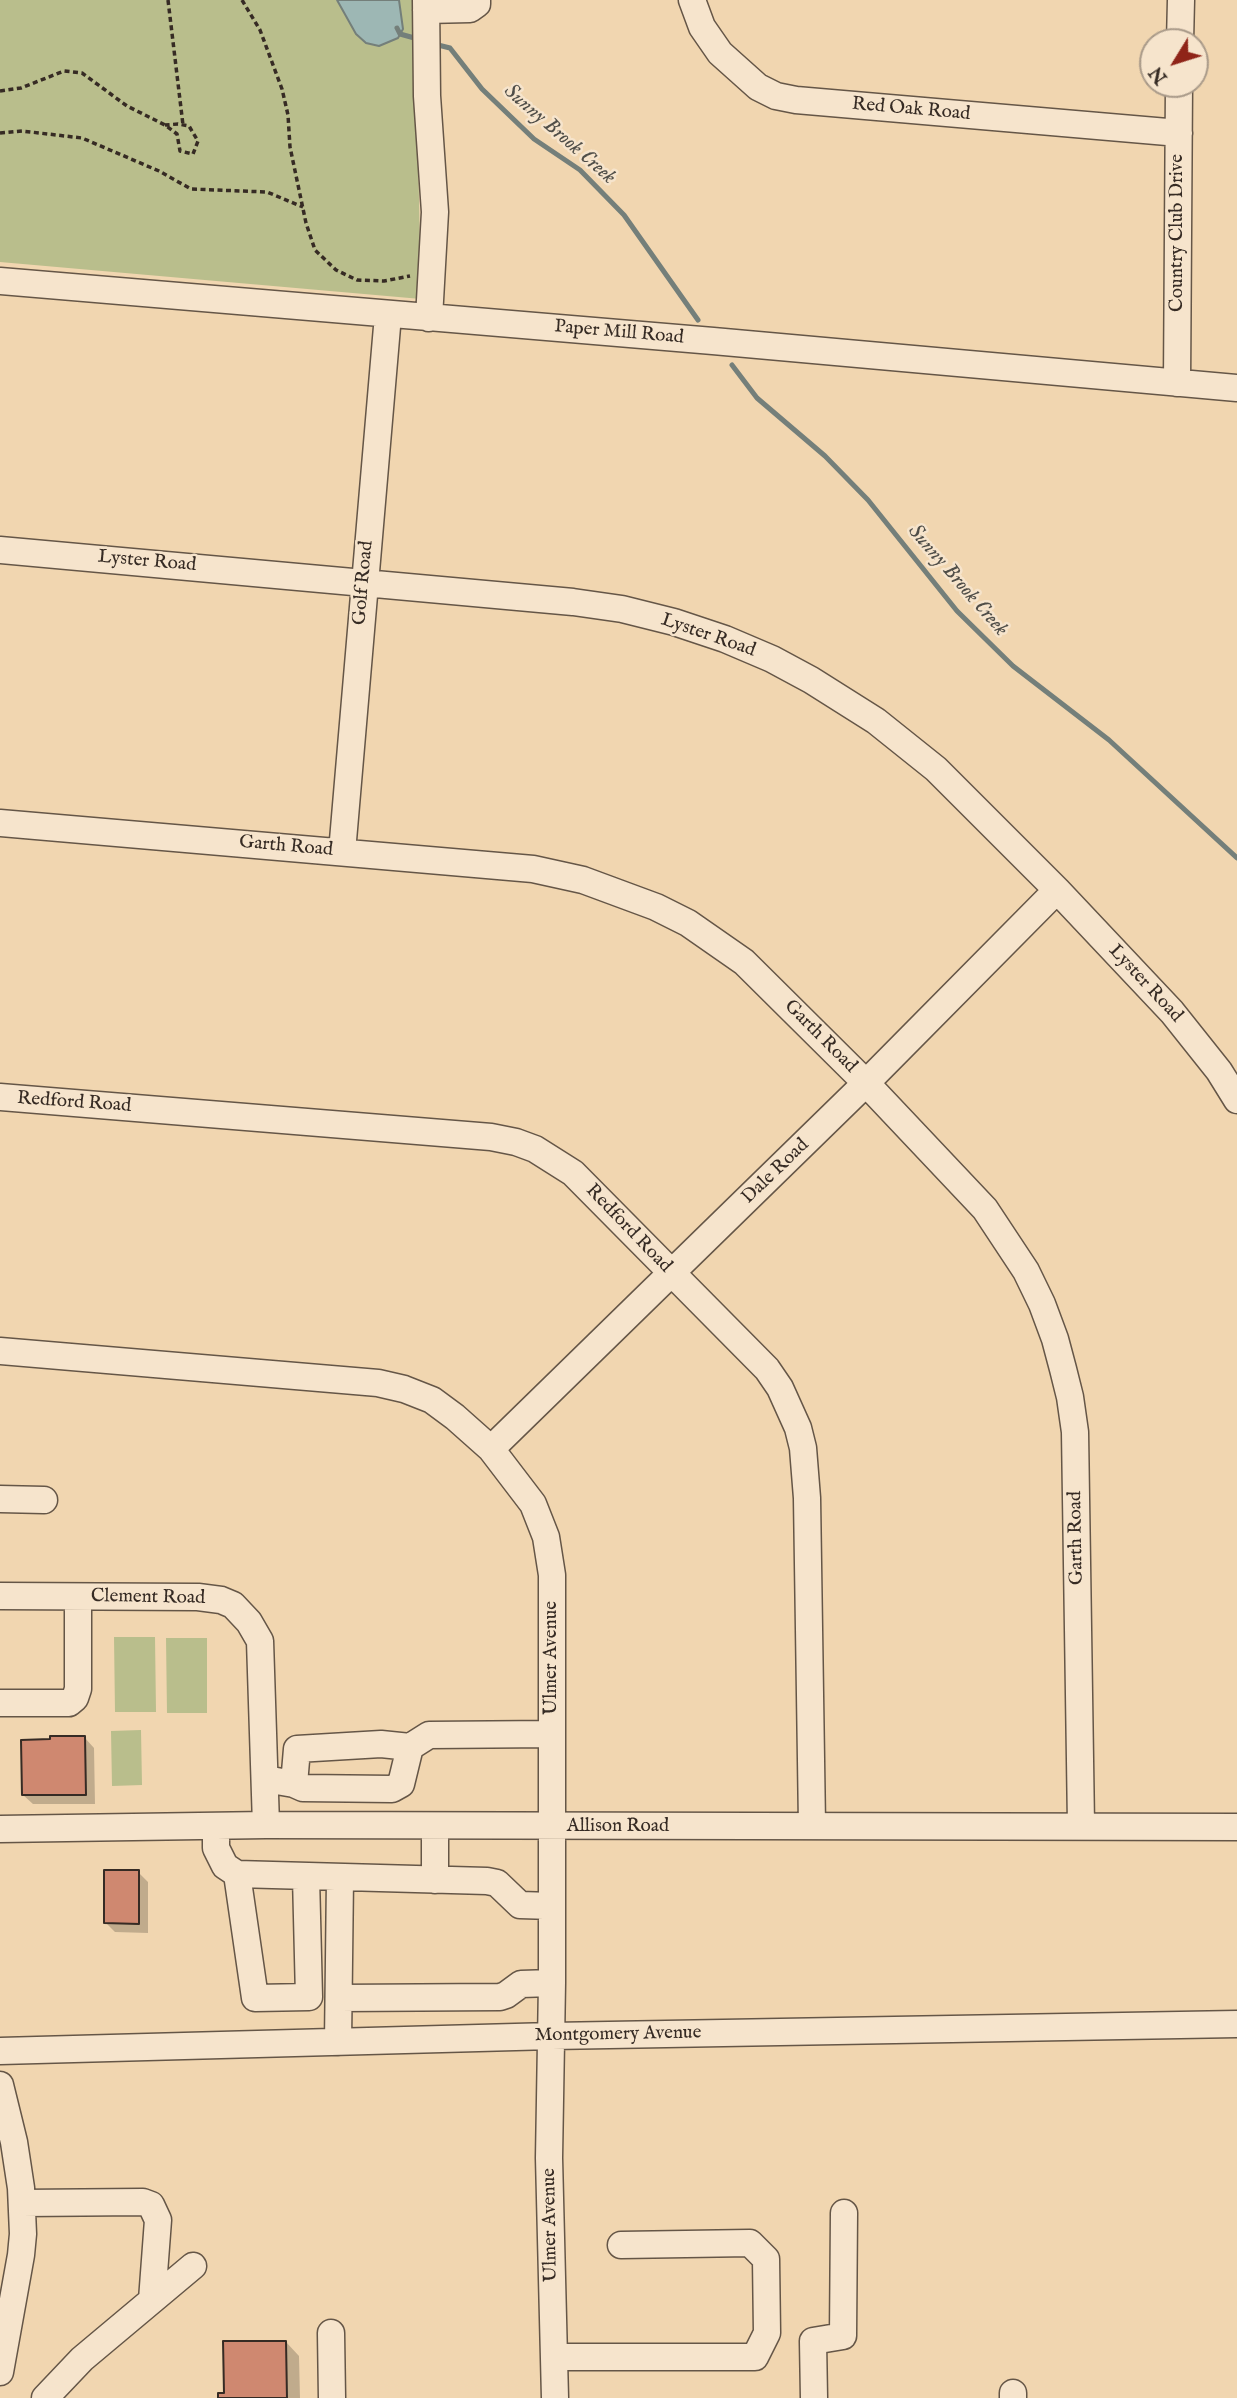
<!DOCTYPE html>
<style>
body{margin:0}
#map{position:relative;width:1237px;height:2398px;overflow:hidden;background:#f1d6b0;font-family:"IM FELL English",serif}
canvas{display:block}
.north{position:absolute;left:1139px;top:28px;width:70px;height:70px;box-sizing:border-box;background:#f6e4cc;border:2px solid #a99a89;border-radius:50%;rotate:232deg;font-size:19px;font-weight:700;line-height:28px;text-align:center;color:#362b24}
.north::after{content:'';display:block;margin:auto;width:24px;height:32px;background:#8f2418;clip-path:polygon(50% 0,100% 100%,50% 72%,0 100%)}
</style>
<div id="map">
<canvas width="1237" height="2398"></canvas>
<div class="north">N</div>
</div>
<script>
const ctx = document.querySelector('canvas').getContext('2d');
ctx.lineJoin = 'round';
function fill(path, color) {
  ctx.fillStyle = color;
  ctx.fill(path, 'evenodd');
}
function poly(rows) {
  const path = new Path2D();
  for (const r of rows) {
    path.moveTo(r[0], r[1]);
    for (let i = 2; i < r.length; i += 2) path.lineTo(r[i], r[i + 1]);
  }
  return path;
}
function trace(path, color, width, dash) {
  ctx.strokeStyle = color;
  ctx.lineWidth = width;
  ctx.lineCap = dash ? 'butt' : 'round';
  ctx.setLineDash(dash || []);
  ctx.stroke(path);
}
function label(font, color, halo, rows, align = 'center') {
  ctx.font = font + ' "IM FELL English",serif';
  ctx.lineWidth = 5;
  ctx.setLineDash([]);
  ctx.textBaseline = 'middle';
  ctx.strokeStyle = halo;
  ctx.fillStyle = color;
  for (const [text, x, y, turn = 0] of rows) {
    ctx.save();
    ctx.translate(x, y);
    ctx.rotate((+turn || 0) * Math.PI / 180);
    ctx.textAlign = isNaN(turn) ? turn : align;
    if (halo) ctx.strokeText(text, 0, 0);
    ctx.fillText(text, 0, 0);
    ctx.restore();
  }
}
fill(poly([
 [0,0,415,0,421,299,0,262],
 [114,1637,155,1637,156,1712,115,1712],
 [166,1638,207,1638,207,1713,167,1713],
 [141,1730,142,1785,112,1786,111,1731]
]), '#b9be8c');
const water = poly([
 [337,0,399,0,403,29,398,38,379,46,366,43,356,34,337,0]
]);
fill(water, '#9db7b4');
trace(water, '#747f7a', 2);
fill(poly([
 [85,1738,94,1748,95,1804,33,1804,23,1795],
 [138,1872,148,1882,148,1933,115,1932,106,1923],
 [286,2342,299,2356,300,2398,220,2398]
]), '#0003');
trace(poly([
 [397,28,400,34,418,39],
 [434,44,450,48,482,89,534,139,580,170,624,215,698,320],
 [732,365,757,398,825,456,868,500,957,611,1013,666,1109,740,1237,858]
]), '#747f7a', 5);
const building = poly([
 [50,1736,85,1736,86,1795,22,1795,21,1740,50,1739,50,1736],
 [104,1870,139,1870,139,1924,104,1923,104,1870],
 [223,2341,286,2341,287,2398,218,2398,218,2393,224,2393,223,2341]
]);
fill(building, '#cf8870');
trace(building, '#362b24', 2);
const minor = poly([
 [426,0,427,96,435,212,429,318],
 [692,0,702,27,720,53,758,87,776,96,796,100,1179,133],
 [426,10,470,9,477,4,477,0],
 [1180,42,1181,0],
 [0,281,713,341,1237,388],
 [1177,383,1179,84],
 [0,550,573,602,622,609,674,622,725,639,772,659,811,680,876,721,936,769,1057,890,1172,1012,1219,1071,1237,1100],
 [0,823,533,869,583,880,656,907,688,923,744,962,866,1083,985,1209,1026,1271,1042,1304,1055,1339,1063,1369,1070,1397,1075,1432,1081,1825],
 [342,852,388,315],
 [0,1097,491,1137,516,1142,535,1149,573,1173,767,1369,780,1388,798,1428,803,1448,807,1498,812,1825],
 [0,1351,378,1383,404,1389,432,1400,455,1417,491,1449,533,1504,546,1537,552,1575,552,1983,549,2158,555,2398],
 [491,1449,866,1083,1057,890],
 [0,1499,44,1500],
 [0,1596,198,1597,221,1600,233,1605,249,1622,260,1641,266,1825],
 [0,1703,69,1703,75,1698,78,1689,78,1597],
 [265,1779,294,1784,303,1788,392,1789,401,1784,410,1747,429,1735,552,1734],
 [294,1784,297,1749,381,1744,410,1747],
 [216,1826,216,1848,225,1866,237,1874,487,1881,497,1883,520,1905,552,1906],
 [0,1829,266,1825,1237,1827],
 [237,1874,255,1998,309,1997,306,1877],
 [435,1880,435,1827],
 [339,1998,500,1997,506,1995,521,1984,552,1983],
 [338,2042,340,1878],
 [0,2051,552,2036,1237,2024],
 [0,2085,14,2142,21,2188,23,2234,21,2255,0,2372],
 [22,2203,143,2202,151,2205,158,2220,152,2300],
 [331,2333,332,2398],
 [554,2357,755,2357,767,2333,766,2259,750,2243,621,2245],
 [1013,2393,1013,2398],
 [45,2398,82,2359,193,2266],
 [814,2398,813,2341,843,2336,844,2213]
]);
trace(minor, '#655647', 29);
trace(poly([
 [168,0,183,125],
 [242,0,260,30,282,89,288,115,290,147,306,223,315,250,336,270,357,280,384,281,410,276],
 [0,91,21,88,64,71,82,73,127,106,165,125,177,134,180,151,193,154,198,141,189,126,178,124,165,125],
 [0,133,22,131,82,138,159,171,191,189,267,192,303,207]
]), '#362b24', 3.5, [5, 3.5]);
trace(minor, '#f6e4cc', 26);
label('19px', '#362b24', '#f6e4cc', [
 ["Red Oak Road",911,110,5],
 ["Country Club Drive",1178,233,-90],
 ["Paper Mill Road",619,333,5],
 ["Lyster Road",147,562,5],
 ["Golf Road",364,583,-85],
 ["Lyster Road",708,636,19],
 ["Garth Road",286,847,5],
 ["Lyster Road",1145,984,47],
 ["Garth Road",820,1037,45],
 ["Redford Road",74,1103,4],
 ["Dale Road",776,1172,-44],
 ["Redford Road",628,1229,46],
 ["Garth Road",1077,1538,-91],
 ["Clement Road",148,1598,1],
 ["Ulmer Avenue",552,1658,-90],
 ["Allison Road",618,1827],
 ["Montgomery Avenue",618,2035,-1],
 ["Ulmer Avenue",551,2225,-91]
]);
label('italic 21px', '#504e48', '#f6e4cc', [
 ["Sunny Brook Creek",559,135,41],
 ["Sunny Brook Creek",957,581,49]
]);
</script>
